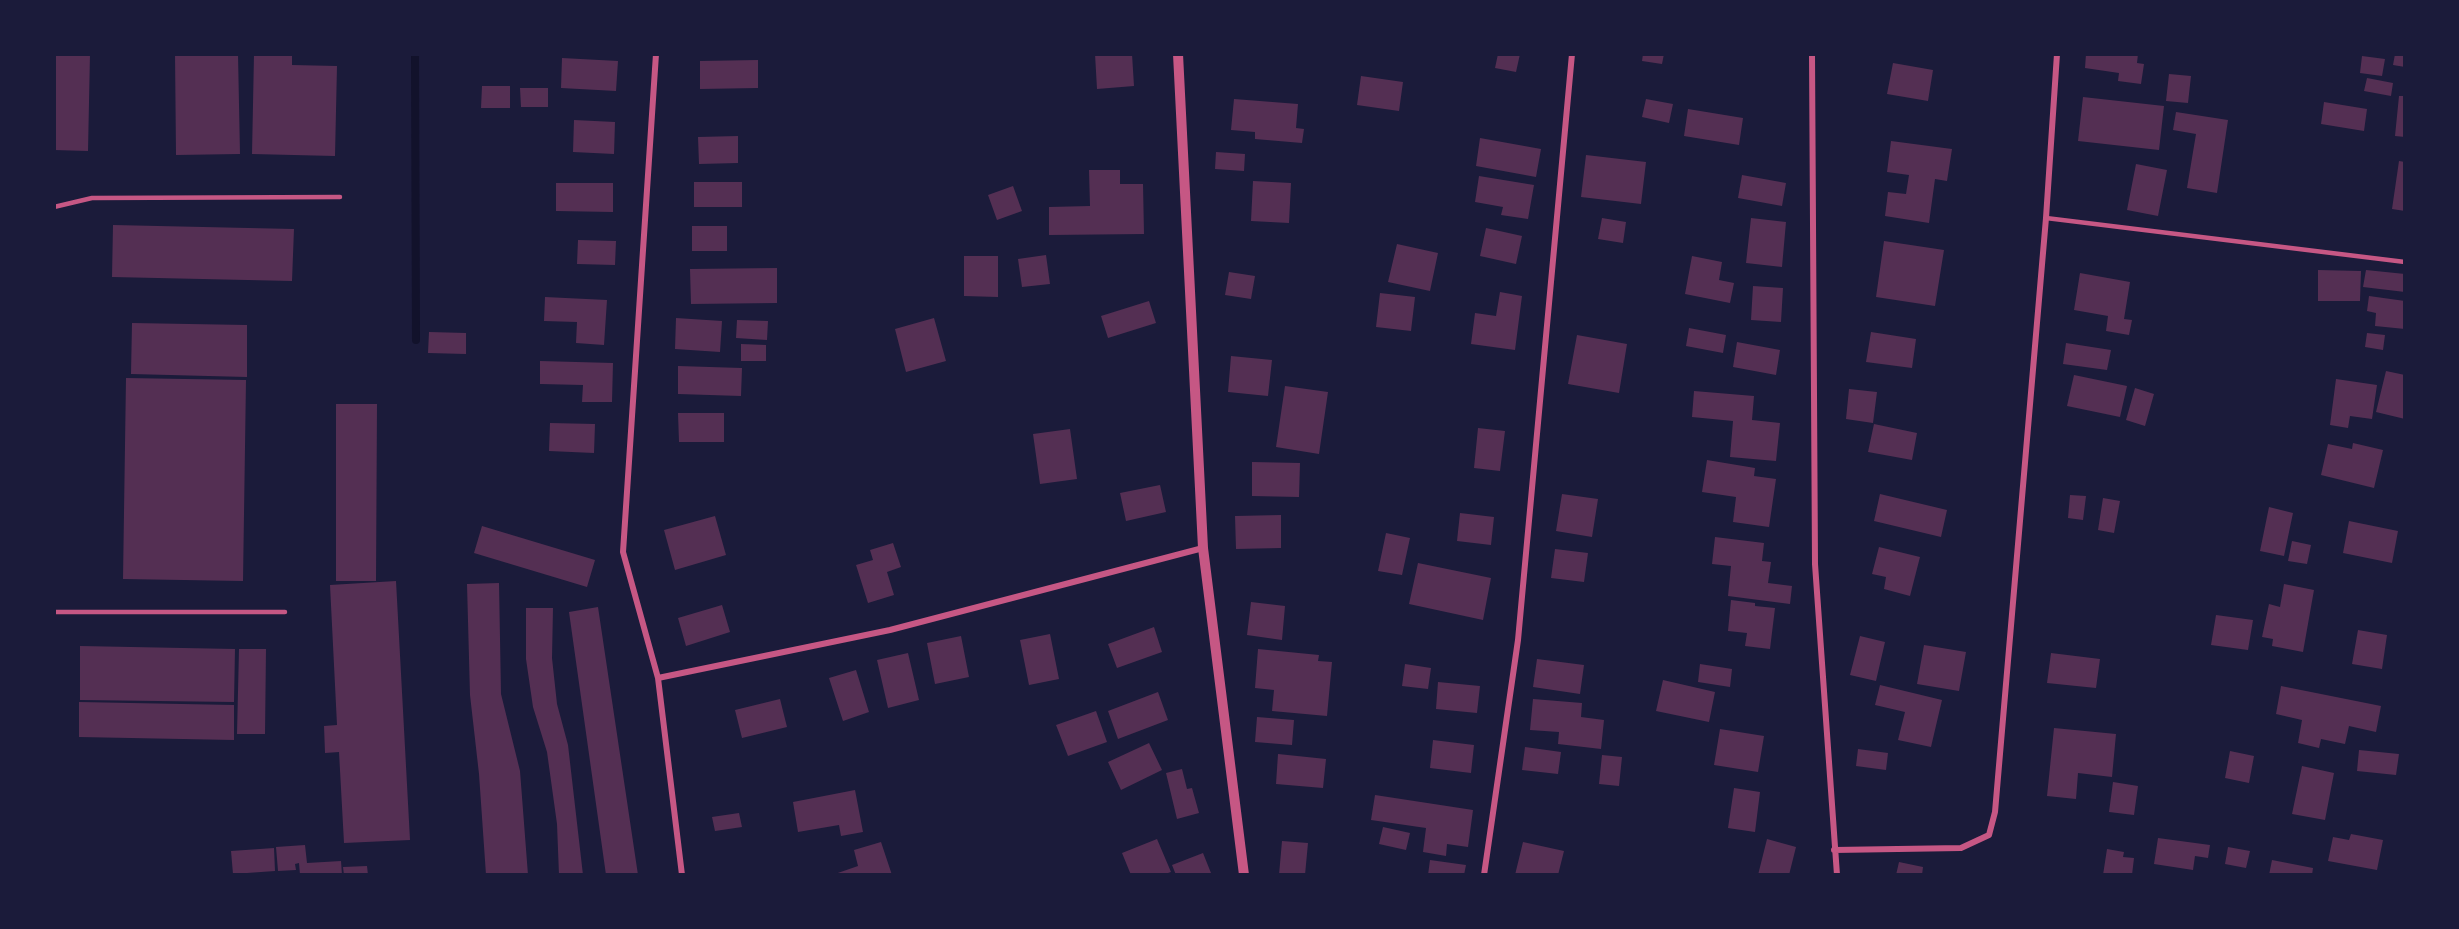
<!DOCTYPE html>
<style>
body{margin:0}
#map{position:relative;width:2459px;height:929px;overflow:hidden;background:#1b1b3a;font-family:Bitter,serif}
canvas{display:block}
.frame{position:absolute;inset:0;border:56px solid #1b1b3a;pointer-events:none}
</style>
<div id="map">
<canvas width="2459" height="929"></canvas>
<div class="frame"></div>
</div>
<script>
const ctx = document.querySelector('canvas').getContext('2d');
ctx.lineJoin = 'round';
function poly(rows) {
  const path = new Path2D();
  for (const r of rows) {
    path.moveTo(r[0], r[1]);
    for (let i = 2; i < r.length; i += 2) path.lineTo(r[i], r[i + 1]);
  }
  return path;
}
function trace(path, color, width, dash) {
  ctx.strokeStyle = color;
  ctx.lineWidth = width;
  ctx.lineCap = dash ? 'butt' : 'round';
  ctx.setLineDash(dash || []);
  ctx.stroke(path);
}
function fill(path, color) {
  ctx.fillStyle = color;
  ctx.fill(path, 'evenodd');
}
trace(poly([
 [415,54,416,340]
]), '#12122b', 8);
fill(poly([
 [54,54,90,54,88,151,54,150],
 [175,54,238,54,240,154,176,155],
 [254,54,292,54,292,65,337,66,335,156,252,154],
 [1095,54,1132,54,1134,86,1097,89],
 [1498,54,1520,54,1516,72,1495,68],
 [1643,54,1664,54,1662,64,1642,61],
 [2086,54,2138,54,2137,63,2144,64,2141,84,2118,81,2119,73,2085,68],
 [2395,54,2405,54,2405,67,2393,65],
 [2362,56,2385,59,2382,76,2360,73],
 [562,58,618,61,616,91,561,88],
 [758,60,758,88,700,89,700,61],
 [1893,63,1933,70,1928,101,1887,94],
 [2169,74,2191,76,2188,103,2166,101],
 [1361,76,1403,82,1399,111,1357,105],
 [2367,78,2393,83,2391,96,2364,91],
 [482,86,510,86,510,108,481,108],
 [520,88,548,88,548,107,521,107],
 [2399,96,2405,96,2405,137,2395,136],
 [2083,97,2164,106,2159,150,2078,141],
 [1234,99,1298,104,1296,128,1304,129,1302,143,1255,139,1255,132,1231,130],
 [1646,99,1673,104,1669,123,1642,117],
 [2324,102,2367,109,2364,131,2321,124],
 [1688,109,1743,118,1739,145,1684,136],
 [2176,112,2228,120,2217,193,2187,188,2196,134,2173,130],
 [574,120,615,122,614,154,573,152],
 [738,136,738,163,699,164,698,137],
 [1480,138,1541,149,1536,177,1476,166],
 [1891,141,1952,149,1947,181,1935,179,1929,223,1885,216,1888,192,1906,194,1909,175,1887,172],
 [1216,152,1245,154,1244,171,1215,169],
 [1586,155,1646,162,1641,204,1581,197],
 [2399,161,2405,162,2405,211,2392,209],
 [2136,164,2167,170,2158,216,2127,210],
 [1089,170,1120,170,1120,184,1143,184,1144,234,1049,235,1049,207,1090,206],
 [1742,175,1786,183,1782,206,1738,198],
 [1479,176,1534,185,1528,219,1501,215,1503,207,1475,202],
 [1253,181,1291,183,1289,223,1251,221],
 [694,182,742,182,742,207,694,207],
 [556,183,613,183,613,212,556,211],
 [1013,186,1022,211,997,220,988,195],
 [1602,218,1626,222,1623,243,1598,239],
 [1751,218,1786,222,1782,267,1746,263],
 [113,225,294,229,292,281,112,277],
 [692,226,727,226,727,251,692,251],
 [1486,228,1522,236,1516,264,1480,256],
 [578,240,616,241,615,265,577,264],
 [1884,241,1944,250,1935,306,1876,297],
 [1397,244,1438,253,1430,291,1388,282],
 [1046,255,1050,284,1022,287,1018,259],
 [964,256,998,256,998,297,964,296],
 [1692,256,1722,262,1719,280,1734,283,1730,303,1685,294],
 [777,268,777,303,691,304,690,269],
 [2318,270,2361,271,2360,301,2318,301],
 [2366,270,2405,274,2405,292,2363,287],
 [1229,272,1255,276,1251,299,1225,295],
 [2080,273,2130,282,2124,319,2132,320,2129,335,2106,331,2108,316,2074,310],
 [1753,286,1783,288,1781,322,1751,320],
 [1500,292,1522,296,1515,350,1471,344,1475,313,1496,316],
 [1380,293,1415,297,1411,331,1376,327],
 [2369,296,2405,301,2405,329,2375,326,2376,313,2367,311],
 [545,297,607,300,604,345,576,343,577,322,544,321],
 [1149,301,1156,323,1108,338,1101,316],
 [676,318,722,321,720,352,675,349],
 [934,318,946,361,906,372,895,329],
 [737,320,768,321,767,340,736,338],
 [132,323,247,325,247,377,131,374],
 [1689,328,1726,335,1723,353,1686,346],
 [429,332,466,333,466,354,428,353],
 [1871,332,1916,339,1912,368,1866,362],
 [2367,333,2385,335,2383,350,2365,347],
 [1577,335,1627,344,1619,393,1568,384],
 [1737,342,1780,350,1776,375,1733,367],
 [2066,343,2111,350,2107,370,2063,364],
 [741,344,766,345,766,361,741,361],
 [1231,356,1272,360,1268,396,1228,392],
 [540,361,613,363,612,402,582,402,583,385,540,384],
 [678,366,742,368,741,396,678,394],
 [2386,371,2405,375,2405,419,2376,412],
 [2074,375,2127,386,2120,417,2067,406],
 [126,378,246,380,243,581,123,579],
 [2336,379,2377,385,2372,419,2350,416,2348,428,2330,425],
 [1285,386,1328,392,1319,454,1276,447],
 [2135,388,2154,394,2145,426,2126,420],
 [1849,389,1877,392,1873,423,1846,419],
 [1694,391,1754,396,1752,420,1780,423,1776,461,1730,457,1733,421,1692,417],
 [336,404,377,404,376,581,336,581],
 [678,413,724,413,724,442,679,442],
 [550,423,595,424,594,453,549,451],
 [1874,424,1917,433,1912,460,1868,452],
 [1478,428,1505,431,1500,471,1474,468],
 [1070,429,1077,479,1040,484,1033,434],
 [2353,443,2383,450,2374,488,2321,475,2328,444,2352,449],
 [1707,460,1755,468,1754,476,1776,479,1769,527,1733,522,1736,497,1702,492],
 [1252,462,1300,463,1299,497,1252,496],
 [1160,485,1166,512,1126,521,1120,493],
 [1562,494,1598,499,1592,537,1556,531],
 [1880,494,1947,510,1941,537,1874,521],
 [2070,495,2086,496,2083,520,2068,518],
 [2103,498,2120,501,2114,533,2098,530],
 [2269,507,2293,513,2284,556,2260,551],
 [1460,513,1494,517,1491,545,1457,541],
 [1281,515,1281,548,1236,549,1235,516],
 [715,516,726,555,675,570,664,530],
 [2349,521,2398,531,2392,563,2343,553],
 [482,526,595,560,587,587,474,553],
 [1386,533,1410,538,1402,575,1378,571],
 [1715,537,1764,543,1762,561,1771,562,1768,583,1792,586,1790,604,1728,596,1731,566,1712,564],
 [2292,541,2311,545,2307,564,2288,561],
 [893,543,901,567,887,572,894,595,868,603,856,565,873,560,870,550],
 [1879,547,1920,557,1910,596,1884,589,1886,577,1872,574],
 [1555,549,1588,553,1584,582,1551,578],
 [1418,563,1491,578,1483,620,1409,604],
 [396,581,410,840,344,843,339,752,325,753,324,726,337,725,330,585],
 [499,583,501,694,520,771,528,875,486,875,479,774,470,695,467,584],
 [2284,584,2314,590,2303,652,2272,646,2273,639,2262,637,2269,604,2280,607],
 [1731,600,1755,603,1755,606,1775,608,1770,649,1745,646,1747,633,1728,631],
 [1251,602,1285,606,1282,640,1247,635],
 [722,605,730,632,686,646,678,618],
 [598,607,638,875,606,875,569,612],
 [526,608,553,608,552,658,557,704,568,745,583,875,559,875,557,824,547,752,533,707,526,659],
 [2216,615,2253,620,2248,650,2211,645],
 [1154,627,1162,652,1117,668,1108,644],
 [2358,630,2387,635,2382,669,2352,664],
 [1050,634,1059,679,1029,685,1020,640],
 [961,636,969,677,935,684,927,643],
 [1860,636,1885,642,1876,681,1850,675],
 [1924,645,1966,652,1959,691,1917,684],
 [80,646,235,649,234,702,80,700],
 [239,649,266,649,265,734,237,734],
 [1258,649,1319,655,1318,661,1332,662,1327,716,1272,711,1274,690,1255,688],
 [908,653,919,700,888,708,877,660],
 [2051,653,2100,659,2096,688,2047,683],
 [1537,659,1584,665,1580,694,1533,687],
 [1405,664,1431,668,1428,689,1402,686],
 [1700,664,1732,669,1730,687,1698,682],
 [856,670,869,712,843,721,829,678],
 [1663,680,1715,692,1709,722,1656,711],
 [1438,682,1480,686,1477,713,1436,709],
 [1880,685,1942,700,1931,747,1898,740,1905,712,1875,705],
 [2281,686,2381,706,2376,732,2349,726,2345,744,2321,739,2319,748,2298,743,2302,720,2276,714],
 [1158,692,1168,720,1118,739,1108,711],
 [780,699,787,727,742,738,735,710],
 [1533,699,1582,703,1581,717,1604,720,1601,749,1558,744,1559,732,1530,730],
 [79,702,234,705,234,740,79,737],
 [1096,711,1107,742,1068,756,1056,725],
 [1257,717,1294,720,1292,745,1255,742],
 [2054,728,2116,734,2112,777,2078,773,2076,799,2047,796],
 [1720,729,1764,736,1758,772,1714,765],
 [1433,740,1474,745,1471,773,1430,768],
 [1149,743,1162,770,1121,790,1108,762],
 [1525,747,1561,752,1558,774,1522,770],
 [1858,749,1888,753,1886,770,1856,766],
 [2359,750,2399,754,2396,775,2357,771],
 [2230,751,2254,756,2249,783,2225,778],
 [1278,754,1326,759,1323,788,1276,784],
 [1602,755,1622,757,1619,786,1599,784],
 [2302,766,2334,773,2325,820,2292,814],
 [1182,769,1187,789,1192,788,1199,813,1177,819,1166,773],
 [2113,782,2138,786,2134,815,2109,812],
 [1734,788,1760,792,1755,832,1728,828],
 [855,790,863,832,841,836,839,825,798,832,793,802],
 [1375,795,1473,810,1468,847,1447,844,1446,856,1423,852,1426,828,1371,820],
 [739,813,742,827,715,831,712,817],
 [1383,827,1410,833,1406,850,1379,844],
 [2351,834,2383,840,2377,870,2328,861,2333,837,2349,840],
 [2158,838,2210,845,2208,858,2195,856,2193,870,2154,864],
 [1157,839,1171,872,1162,875,1131,875,1122,853],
 [1767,839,1796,847,1789,875,1758,875],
 [1282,841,1308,843,1305,875,1279,875],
 [881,842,892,875,832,875,858,866,854,850],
 [1523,842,1564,851,1558,875,1515,875],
 [305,845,307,863,341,861,342,875,300,875,299,863,295,864,296,870,278,871,276,847],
 [2228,847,2250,851,2246,868,2225,864],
 [274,848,275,871,233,874,231,851],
 [2107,849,2124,852,2123,857,2134,858,2132,875,2103,875],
 [1203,853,1211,873,1176,875,1172,865],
 [1430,860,1466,865,1464,875,1428,875],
 [2272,860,2313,868,2312,875,2269,875],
 [1899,862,1923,867,1922,875,1896,875],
 [367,866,368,875,344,875,343,867]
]), '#542f53');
trace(poly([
 [54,207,92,198,340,197],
 [2046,218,2405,262],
 [54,612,285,612]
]), '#c65784', 4.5);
trace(poly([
 [656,54,623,552,658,678,682,875],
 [1812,54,1815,564,1837,875],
 [658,678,890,630,1203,548],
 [1834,850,1961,848,1989,835,1995,812,2046,218,2057,54],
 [1484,875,1518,640,1572,54]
]), '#c65784', 6);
trace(poly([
 [1178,54,1203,548,1244,875]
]), '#c65784', 10);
</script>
